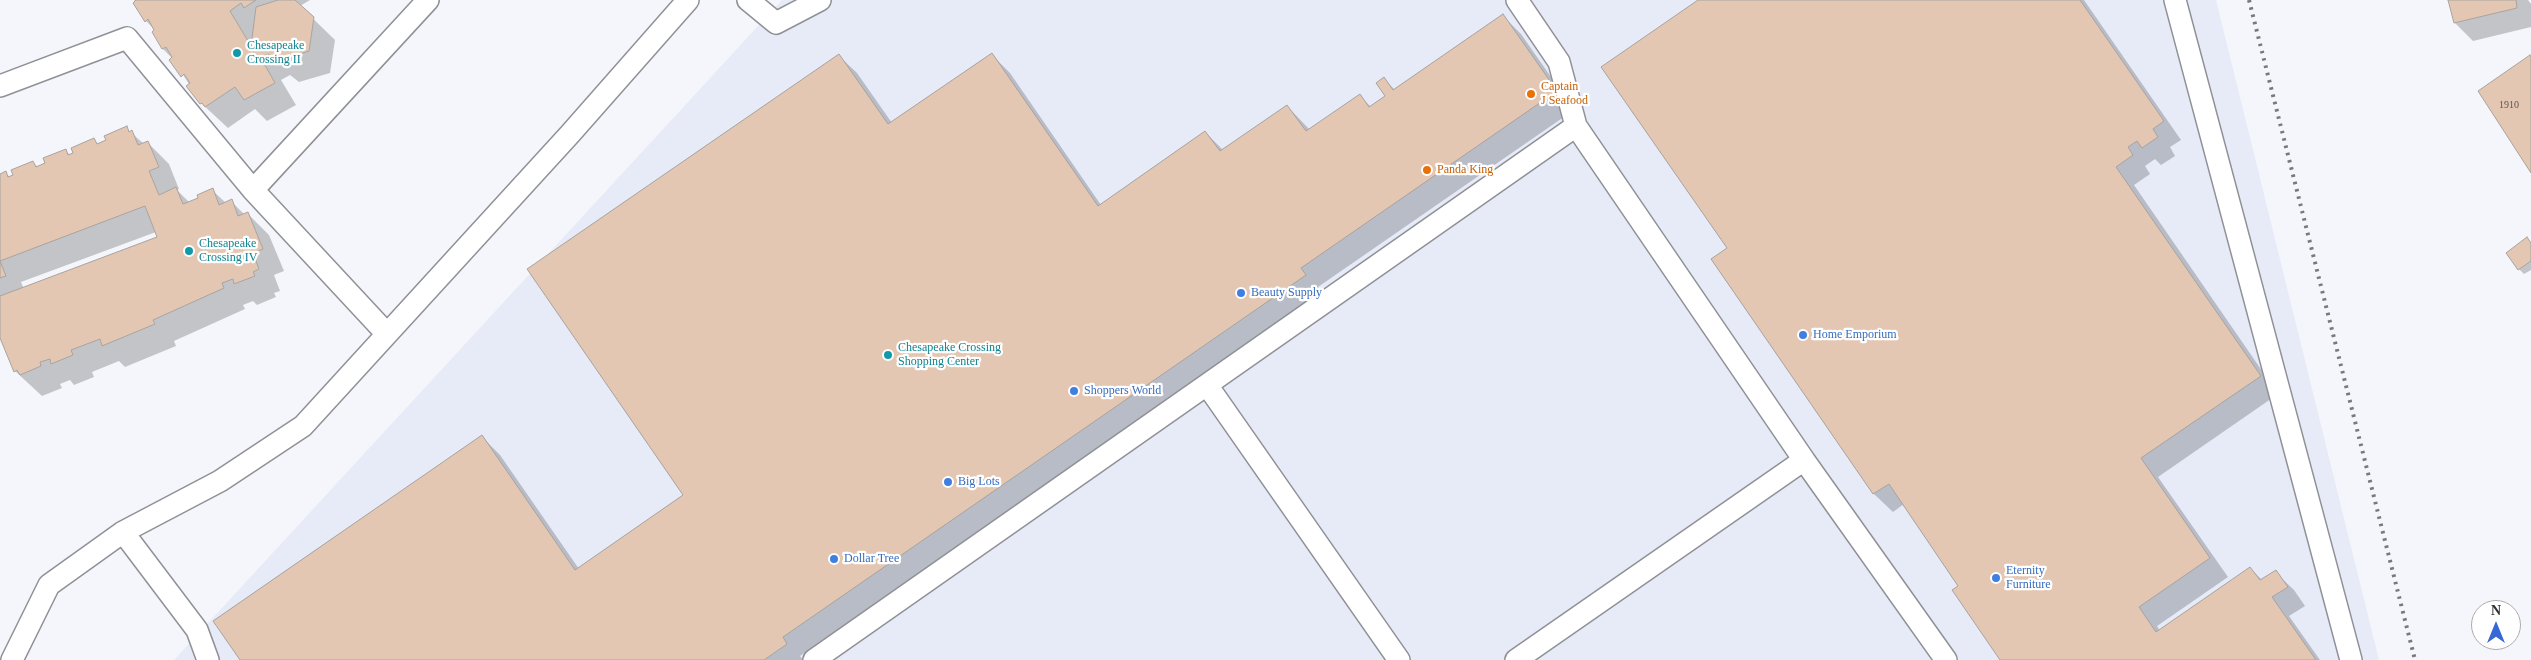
<!DOCTYPE html>
<style>
body{margin:0}
#map{position:relative;width:2531px;height:660px;overflow:hidden;background:#f4f6fb;font-family:Georgia,serif}
canvas{display:block}
.north{position:absolute;left:2471px;top:600px;width:50px;height:50px;box-sizing:border-box;background:#fff;border:1px solid #abacad;border-radius:50%;rotate:0deg;font-size:14px;font-weight:700;line-height:20px;text-align:center;color:#2e2f31}
.north::after{content:'';display:block;margin:auto;width:18px;height:22px;background:#3867d7;clip-path:polygon(50% 0,100% 100%,50% 72%,0 100%)}
</style>
<div id="map">
<canvas width="2531" height="660"></canvas>
<div class="north">N</div>
</div>
<script>
const ctx = document.querySelector('canvas').getContext('2d');
ctx.lineJoin = 'round';
function fill(path, color) {
  ctx.fillStyle = color;
  ctx.fill(path, 'evenodd');
}
function poly(rows) {
  const path = new Path2D();
  for (const r of rows) {
    path.moveTo(r[0], r[1]);
    for (let i = 2; i < r.length; i += 2) path.lineTo(r[i], r[i + 1]);
  }
  return path;
}
function trace(path, color, width, dash) {
  ctx.strokeStyle = color;
  ctx.lineWidth = width;
  ctx.lineCap = dash ? 'butt' : 'round';
  ctx.setLineDash(dash || []);
  ctx.stroke(path);
}
function label(font, color, halo, rows, align = 'center') {
  ctx.font = font + ' Georgia,serif';
  ctx.lineWidth = 4.5;
  ctx.setLineDash([]);
  ctx.textBaseline = 'middle';
  ctx.strokeStyle = halo;
  ctx.fillStyle = color;
  for (const [text, x, y, turn = 0] of rows) {
    ctx.save();
    ctx.translate(x, y);
    ctx.rotate((+turn || 0) * Math.PI / 180);
    ctx.textAlign = isNaN(turn) ? turn : align;
    if (halo) ctx.strokeText(text, 0, 0);
    ctx.fillText(text, 0, 0);
    ctx.restore();
  }
}
fill(poly([
 [782,0,2216,0,2379,660,174,660]
]), '#e7ebf8');
fill(poly([
 [134,0,310,0,300,6,335,40,330,73,299,82,290,75,281,80,296,105,267,121,255,109,228,128,201,103,173,59,163,49,156,31,146,21],
 [1700,0,2084,0,2181,140,2170,147,2175,156,2161,165,2155,159,2145,166,2150,174,2134,185,2278,394,2158,477,2228,577,2157,626,2160,631,2250,568,2262,580,2275,572,2294,590,2305,606,2289,616,2320,660,2001,660,1960,586,1904,504,1893,512,1874,494,1713,259,1728,249],
 [2449,0,2528,0,2531,4,2531,27,2473,41,2455,23],
 [1503,16,1521,34,1574,110,1318,287,1323,294,800,656,803,660,242,660,482,437,500,455,579,569,685,495,838,55,857,73,892,123,992,55,1010,73,1101,205,1205,132,1223,150,1287,106,1310,130,1360,96,1371,107,1386,96,1384,79,1395,90],
 [126,128,144,144,147,142,169,164,179,189,177,190,190,203,212,190,226,203,231,201,245,215,248,214,269,235,284,271,274,275,280,291,274,293,276,297,257,305,253,301,243,305,245,309,174,341,176,346,125,367,119,361,92,372,94,377,74,385,70,380,60,384,62,388,42,396,15,371,0,335,0,175,5,173,10,177,33,163,38,167,65,150,70,155,94,140,99,145],
 [156,232,159,238,24,289,21,282],
 [2527,239,2531,243,2531,270,2524,274,2519,269]
]), '#0003');
const building = poly([
 [136,0,256,0,244,8,241,3,230,11,251,46,256,7,278,0,295,0,314,17,309,51,277,61,268,54,261,58,275,83,244,100,235,87,205,107,202,103,200,104,186,86,190,83,184,74,181,77,169,60,172,57,166,47,162,49,152,32,154,30,148,19,145,22,133,3,136,0],
 [1698,0,2080,0,2164,121,2153,129,2158,137,2142,148,2137,141,2128,147,2133,155,2116,167,2261,376,2141,458,2210,558,2139,607,2156,632,2250,567,2260,580,2276,570,2288,587,2272,597,2316,660,2000,660,1952,590,1958,586,1889,484,1873,494,1711,259,1727,248,1601,67,1698,0],
 [2448,0,2516,0,2517,8,2454,23,2448,0],
 [1503,14,1557,91,1301,268,1306,275,783,637,787,644,764,660,240,660,213,621,482,435,575,570,683,495,527,269,839,54,888,124,992,53,1098,206,1205,131,1220,151,1287,105,1306,131,1360,94,1369,107,1385,96,1376,83,1384,77,1393,90,1503,14],
 [2530,55,2531,57,2531,173,2478,91,2530,55],
 [127,126,129,132,132,130,138,145,148,141,159,167,149,171,159,195,176,187,183,204,198,198,197,195,213,188,219,205,232,199,238,216,248,212,263,249,253,253,259,269,253,272,255,276,234,284,233,279,222,283,224,288,153,320,155,324,102,346,100,339,71,350,73,355,51,364,50,359,40,362,41,366,20,375,17,370,14,372,0,338,0,296,157,237,145,206,0,261,6,276,0,278,0,174,6,171,8,177,13,175,11,170,33,161,36,167,45,163,43,158,66,149,68,155,73,153,71,148,94,138,97,144,106,140,104,136,127,126],
 [2527,237,2531,243,2531,261,2518,270,2506,253,2527,237]
]);
fill(building, '#e3c7b3');
trace(building, '#a8a39f', 1);
const service = poly([
 [748,0,776,23,820,0],
 [1517,0,1559,62,1576,126],
 [2175,0,2351,660],
 [0,86,127,38,253,190],
 [386,333,253,190,428,0],
 [1207,385,1399,660],
 [123,532,197,630,208,660],
 [12,660,49,585,123,532,220,481,303,426,570,134,688,0],
 [814,660,1576,126,1804,460],
 [1516,660,1804,460,1946,660]
]);
trace(service, '#8f9196', 24);
trace(service, '#fff', 21);
trace(poly([
 [2249,0,2415,660]
]), '#78797d', 4, [2.5, 5]);
for (const [x, y, r, color] of [
 [237,53,5,"#0f9aa8"],
 [1531,94,5,"#e8710a"],
 [1427,170,5,"#e8710a"],
 [189,251,5,"#0f9aa8"],
 [1241,293,5,"#3f7fe0"],
 [1803,335,5,"#3f7fe0"],
 [888,355,5,"#0f9aa8"],
 [1074,391,5,"#3f7fe0"],
 [948,482,5,"#3f7fe0"],
 [834,559,5,"#3f7fe0"],
 [1996,578,5,"#3f7fe0"]
]) {
  const dot = new Path2D();
  dot.arc(x, y, r, 0, 2 * Math.PI);
  ctx.fillStyle = color;
  ctx.fill(dot);
  trace(dot, '#fff', 2);
}
label('10px', '#5b5552', null, [
 ["1910",2509,105]
]);
label('12px', '#0d838f', '#fff', [
 ["Chesapeake",247,46],
 ["Crossing II",247,60],
 ["Chesapeake",199,244],
 ["Crossing IV",199,258],
 ["Chesapeake Crossing",898,348],
 ["Shopping Center",898,362]
], 'left');
label('12px', '#c56008', '#fff', [
 ["Captain",1541,87],
 ["J Seafood",1541,101],
 ["Panda King",1437,170]
], 'left');
label('12px', '#366cbe', '#fff', [
 ["Beauty Supply",1251,293],
 ["Home Emporium",1813,335],
 ["Shoppers World",1084,391],
 ["Big Lots",958,482],
 ["Dollar Tree",844,559],
 ["Eternity",2006,571],
 ["Furniture",2006,585]
], 'left');
</script>
